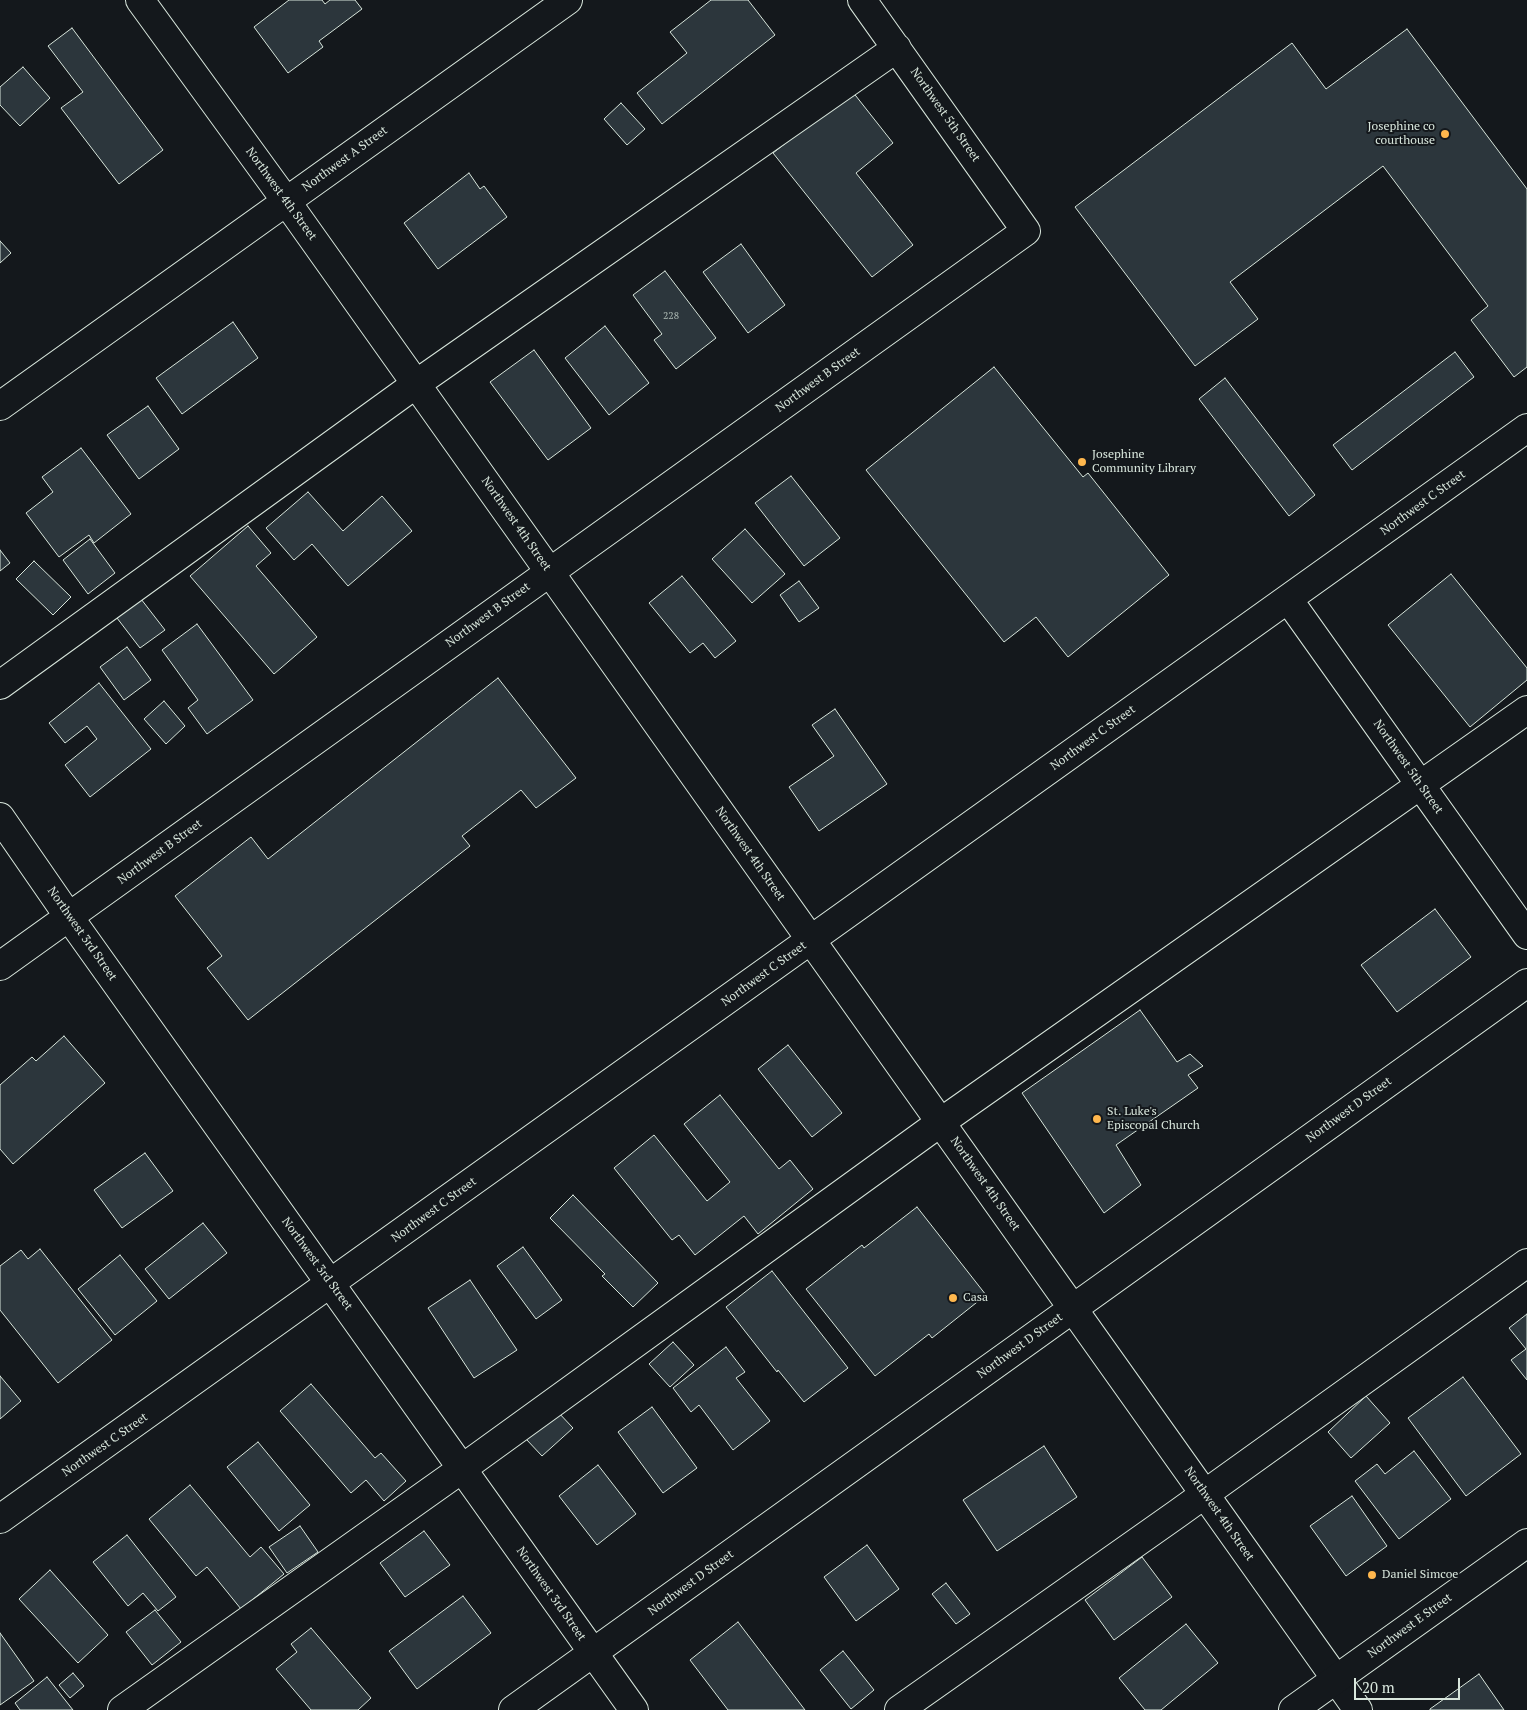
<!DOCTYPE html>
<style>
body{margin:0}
#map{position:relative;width:1527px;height:1710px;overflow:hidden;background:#14181c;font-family:"PT Serif",serif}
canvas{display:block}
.scale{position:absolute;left:1354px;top:1678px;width:106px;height:22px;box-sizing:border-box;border:2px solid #d8e6dc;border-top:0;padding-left:6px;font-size:15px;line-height:18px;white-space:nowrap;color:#d8e6dc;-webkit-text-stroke:4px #14181c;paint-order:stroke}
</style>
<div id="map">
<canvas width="1527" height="1710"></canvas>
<div class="scale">20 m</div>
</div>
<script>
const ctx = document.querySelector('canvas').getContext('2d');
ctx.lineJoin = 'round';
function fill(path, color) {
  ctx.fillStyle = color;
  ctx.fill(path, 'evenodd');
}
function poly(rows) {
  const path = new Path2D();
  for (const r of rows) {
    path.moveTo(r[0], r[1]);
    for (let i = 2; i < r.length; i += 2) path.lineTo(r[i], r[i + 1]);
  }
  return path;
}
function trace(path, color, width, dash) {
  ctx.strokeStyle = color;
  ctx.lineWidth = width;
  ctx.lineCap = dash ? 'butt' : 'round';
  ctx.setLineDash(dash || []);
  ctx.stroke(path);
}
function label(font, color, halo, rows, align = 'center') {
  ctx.font = font + ' "PT Serif",serif';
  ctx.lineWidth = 4;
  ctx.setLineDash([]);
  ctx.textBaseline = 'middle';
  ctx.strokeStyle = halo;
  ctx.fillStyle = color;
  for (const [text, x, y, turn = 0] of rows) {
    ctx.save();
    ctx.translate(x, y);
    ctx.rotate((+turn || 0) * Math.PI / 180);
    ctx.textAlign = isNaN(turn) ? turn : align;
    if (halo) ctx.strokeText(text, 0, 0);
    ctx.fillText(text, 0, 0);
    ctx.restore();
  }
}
const building = poly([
 [289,0,322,0,325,4,330,0,355,0,362,9,319,41,323,47,288,73,254,27,289,0],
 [711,0,748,0,775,35,662,124,637,93,687,53,670,32,711,0],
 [72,28,163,150,119,184,61,108,83,92,48,46,72,28],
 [1407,29,1527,189,1527,367,1514,377,1471,320,1488,306,1383,166,1230,282,1258,319,1195,366,1075,207,1292,43,1326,89,1407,29],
 [23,67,50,98,20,126,0,105,0,87,23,67],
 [852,91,893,143,856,173,913,245,872,277,773,153,852,91],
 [621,103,645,129,627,145,604,119,621,103],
 [469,173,480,189,484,186,507,217,438,269,404,223,469,173],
 [0,241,11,253,0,263,0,241],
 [741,244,785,305,748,333,703,272,741,244],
 [665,271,716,338,676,369,654,340,662,334,633,295,665,271],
 [233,322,258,358,182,414,156,378,233,322],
 [605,326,649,383,609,415,565,358,605,326],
 [534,350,591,428,548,460,490,382,534,350],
 [1455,352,1474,377,1352,470,1333,445,1455,352],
 [994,367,1083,477,1088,473,1169,575,1068,657,1036,617,1004,642,866,470,994,367],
 [1225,378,1315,495,1289,516,1199,399,1225,378],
 [148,406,179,449,139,479,107,435,148,406],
 [81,448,131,514,94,543,89,535,59,557,26,513,53,492,42,477,81,448],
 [791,476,840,538,804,566,755,503,791,476],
 [308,492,343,531,382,496,412,531,348,586,312,544,294,560,266,528,308,492],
 [248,526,271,553,256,566,317,637,274,674,190,576,248,526],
 [745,529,785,574,752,603,712,559,745,529],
 [90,539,115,573,88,594,63,560,90,539],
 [0,550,10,563,0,571,0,550],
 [34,561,71,597,53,615,16,579,34,561],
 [1451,574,1527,668,1527,680,1470,727,1388,625,1451,574],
 [682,576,736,641,715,658,703,643,690,653,649,603,682,576],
 [799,581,819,608,799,622,780,595,799,581],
 [141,599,165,630,140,648,117,618,141,599],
 [197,624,253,700,207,734,188,708,198,700,162,650,197,624],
 [127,647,151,680,124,700,100,667,127,647],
 [498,678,576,778,536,808,521,790,462,836,470,846,248,1020,207,968,222,956,175,896,251,837,268,859,498,678],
 [99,683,151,749,90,797,65,765,97,739,87,726,65,743,49,723,99,683],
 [164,701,185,726,166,744,144,719,164,701],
 [835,709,887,784,819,831,789,787,834,756,812,725,835,709],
 [1435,909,1471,957,1397,1012,1361,965,1435,909],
 [1140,1010,1177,1062,1190,1054,1203,1066,1188,1075,1198,1088,1116,1145,1141,1185,1104,1213,1022,1093,1140,1010],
 [64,1036,105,1083,13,1164,0,1149,0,1085,32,1057,36,1061,64,1036],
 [788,1045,842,1113,812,1137,758,1069,788,1045],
 [720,1095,779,1169,790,1160,813,1189,758,1234,744,1216,695,1255,679,1235,672,1240,614,1168,654,1135,707,1201,730,1182,684,1124,720,1095],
 [145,1153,173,1191,122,1228,94,1190,145,1153],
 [573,1195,658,1283,633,1307,602,1276,605,1274,550,1218,573,1195],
 [917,1207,986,1295,932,1338,929,1334,875,1376,806,1289,862,1245,864,1248,917,1207],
 [203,1223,227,1253,169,1299,145,1269,203,1223],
 [523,1247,562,1300,536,1319,497,1266,523,1247],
 [40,1249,112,1340,58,1383,0,1310,0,1266,21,1250,28,1259,40,1249],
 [120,1255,157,1301,115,1335,78,1289,120,1255],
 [772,1271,848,1368,804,1402,778,1370,777,1372,726,1307,772,1271],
 [470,1280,517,1350,474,1378,428,1308,470,1280],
 [1527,1314,1527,1380,1511,1360,1526,1349,1509,1328,1527,1314],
 [673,1342,694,1365,670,1387,649,1364,673,1342],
 [726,1347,745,1372,736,1378,770,1421,733,1450,699,1405,691,1412,673,1388,726,1347],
 [0,1376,21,1401,0,1419,0,1376],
 [1463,1377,1521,1454,1466,1496,1408,1418,1463,1377],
 [311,1384,375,1458,381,1453,406,1481,384,1501,366,1480,351,1493,280,1411,311,1384],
 [1366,1396,1390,1423,1351,1458,1328,1432,1366,1396],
 [652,1407,697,1468,663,1493,618,1432,652,1407],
 [557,1411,573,1428,542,1456,526,1439,557,1411],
 [258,1442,310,1505,279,1531,227,1467,258,1442],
 [1044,1446,1077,1497,997,1551,963,1500,1044,1446],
 [1414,1451,1451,1499,1399,1539,1355,1481,1377,1464,1385,1474,1414,1451],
 [598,1465,636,1514,597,1545,559,1496,598,1465],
 [190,1485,250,1557,261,1547,284,1574,241,1609,207,1567,196,1576,149,1519,190,1485],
 [1352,1496,1387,1546,1346,1576,1310,1526,1352,1496],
 [300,1526,318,1552,287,1573,269,1547,300,1526],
 [424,1531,450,1565,405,1597,380,1563,424,1531],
 [127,1535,176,1597,158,1611,143,1593,128,1606,93,1562,127,1535],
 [867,1545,899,1589,856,1621,824,1577,867,1545],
 [1142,1557,1172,1597,1114,1640,1085,1600,1142,1557],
 [50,1570,108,1635,78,1663,19,1599,50,1570],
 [946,1583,970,1614,956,1624,932,1594,946,1583],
 [463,1596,491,1633,417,1689,389,1651,463,1596],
 [155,1610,181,1642,152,1665,126,1632,155,1610],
 [738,1622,805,1710,728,1710,690,1660,738,1622],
 [1186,1624,1218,1663,1161,1710,1145,1710,1119,1678,1186,1624],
 [311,1628,371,1698,358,1710,311,1710,276,1669,297,1652,291,1644,311,1628],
 [0,1633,34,1681,0,1705,0,1633],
 [843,1651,874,1690,851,1709,820,1670,843,1651],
 [73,1673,84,1686,70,1698,59,1685,73,1673],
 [1479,1674,1504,1710,1430,1710,1430,1709,1479,1674],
 [47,1677,73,1710,20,1710,15,1703,47,1677]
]);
fill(building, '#2c363c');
trace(building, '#d8e6dc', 1);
const minor = poly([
 [140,0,286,201,1358,1710],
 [0,406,568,0],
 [1288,599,1527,935],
 [0,685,416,384,897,48],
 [0,817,69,917,634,1710],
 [0,966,1026,231,862,0],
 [0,1519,1527,428],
 [122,1710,463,1468,941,1122,1527,710],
 [513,1710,1527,983],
 [899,1710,1177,1514,1527,1263]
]);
const major = poly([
 [1293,1710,1527,1543]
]);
trace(minor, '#d8e6dc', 30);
trace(major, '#d8e6dc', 30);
trace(minor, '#14181c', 28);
trace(major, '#14181c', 28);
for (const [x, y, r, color] of [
 [1445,134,5,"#ffb74d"],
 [1082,462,5,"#ffb74d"],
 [1097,1119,5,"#ffb74d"],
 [953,1298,5,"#ffb74d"],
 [1372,1575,5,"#ffb74d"]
]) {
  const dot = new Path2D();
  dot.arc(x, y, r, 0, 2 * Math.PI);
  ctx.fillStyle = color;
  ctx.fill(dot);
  trace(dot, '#14181c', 2);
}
label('10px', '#adbab4', null, [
 ["228",671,316]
]);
label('12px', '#d8e6dc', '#14181c', [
 ["Northwest 5th Street",945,115,55],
 ["Northwest A Street",345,159,-36],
 ["Northwest 4th Street",281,194,54],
 ["Northwest B Street",818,380,-36],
 ["Northwest C Street",1423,503,-36],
 ["Northwest 4th Street",516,524,55],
 ["Northwest B Street",488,615,-36],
 ["Northwest C Street",1093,738,-36],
 ["Northwest 5th Street",1408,767,55],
 ["Northwest B Street",160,852,-36],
 ["Northwest 4th Street",750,854,55],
 ["Northwest 3rd Street",82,934,55],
 ["Northwest C Street",764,974,-36],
 ["Northwest D Street",1349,1110,-36],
 ["Northwest 4th Street",985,1184,55],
 ["Northwest C Street",434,1210,-36],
 ["Northwest 3rd Street",317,1264,54],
 ["Northwest D Street",1020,1346,-36],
 ["Northwest C Street",105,1445,-35],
 ["Northwest 4th Street",1219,1514,55],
 ["Northwest D Street",691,1583,-36],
 ["Northwest 3rd Street",551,1594,55],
 ["Northwest E Street",1410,1626,-36]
]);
label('12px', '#d8e6dc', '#14181c', [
 ["Josephine co",1435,127,"right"],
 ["courthouse",1435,141,"right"],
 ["Josephine",1092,455],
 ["Community Library",1092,469],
 ["St. Luke's",1107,1112],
 ["Episcopal Church",1107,1126],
 ["Casa",963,1298],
 ["Daniel Simcoe",1382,1575]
], 'left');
</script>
